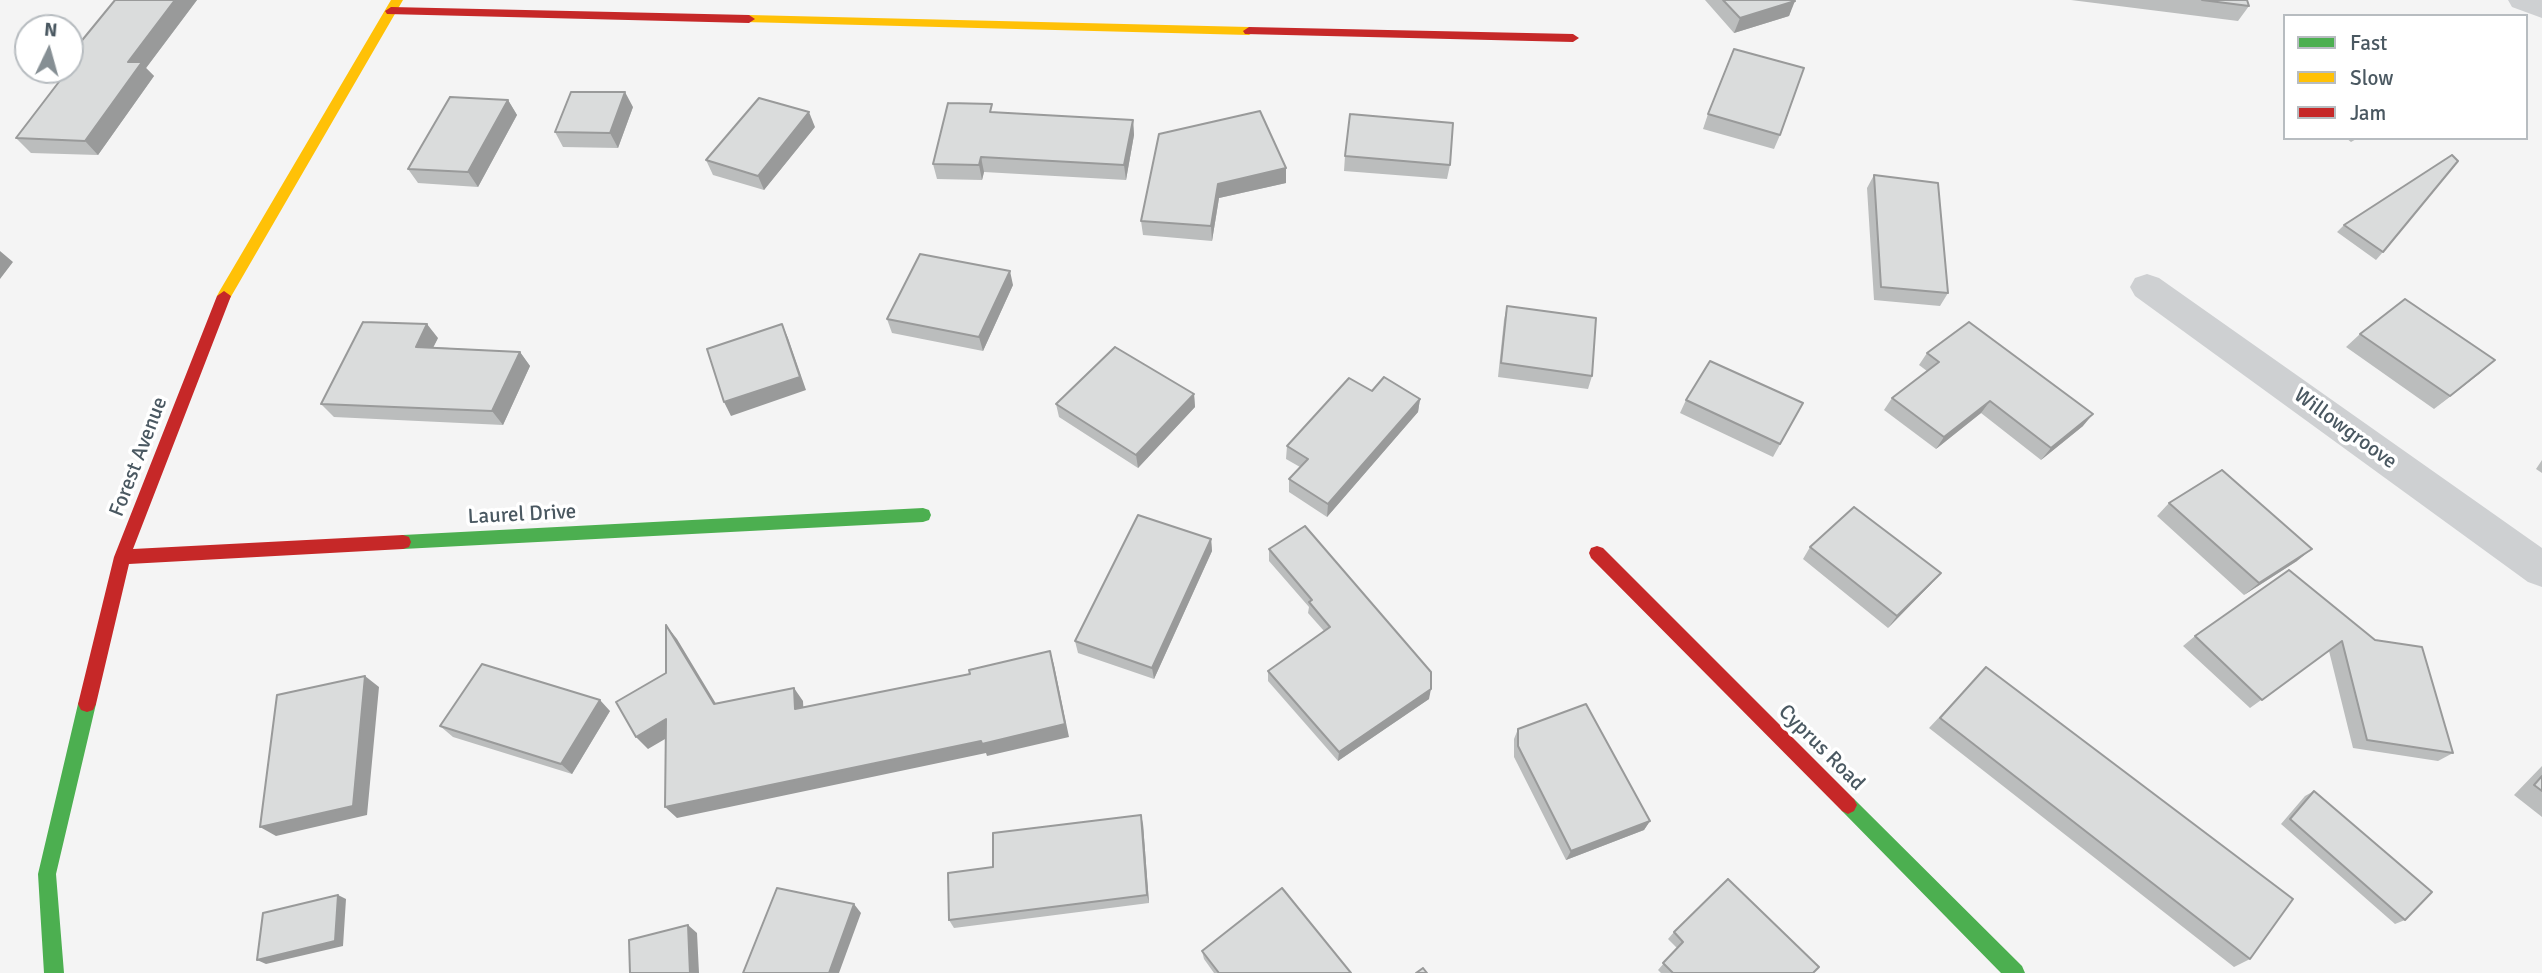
<!DOCTYPE html>
<style>
body{margin:0}
#map{position:relative;width:2542px;height:973px;overflow:hidden;background:#f4f4f4;font-family:Signika,sans-serif}
canvas{display:block}
.legend{position:absolute;left:2283px;top:14px;width:245px;height:126px;box-sizing:border-box;background:#fff;border:2px solid #b7bcc0;margin:0;padding:9px 12px;list-style:none;font-size:21px;color:#4a5861}
.legend li{display:flex;align-items:center;gap:14px;height:35px}
.legend b{width:35px;border:2px solid #b7bcc0}
.north{position:absolute;left:14px;top:14px;width:70px;height:70px;box-sizing:border-box;background:#fff;border:2px solid #b7bcc0;border-radius:50%;rotate:5deg;font-size:19px;font-weight:700;line-height:28px;text-align:center;color:#4a5861}
.north::after{content:'';display:block;margin:auto;width:24px;height:32px;background:#868f94;clip-path:polygon(50% 0,100% 100%,50% 72%,0 100%)}
</style>
<div id="map">
<canvas width="2542" height="973"></canvas>
<ul class="legend">
<li><b style="height:9px;background:#4caf50"></b>Fast</li>
<li><b style="height:9px;background:#ffc107"></b>Slow</li>
<li><b style="height:9px;background:#c62828"></b>Jam</li>
</ul>
<div class="north">N</div>
</div>
<script>
const ctx = document.querySelector('canvas').getContext('2d');
ctx.lineJoin = 'round';
function poly(rows) {
  const path = new Path2D();
  for (const r of rows) {
    path.moveTo(r[0], r[1]);
    for (let i = 2; i < r.length; i += 2) path.lineTo(r[i], r[i + 1]);
  }
  return path;
}
function fill(path, color) {
  ctx.fillStyle = color;
  ctx.fill(path, 'evenodd');
}
function trace(path, color, width, dash) {
  ctx.strokeStyle = color;
  ctx.lineWidth = width;
  ctx.lineCap = dash ? 'butt' : 'round';
  ctx.setLineDash(dash || []);
  ctx.stroke(path);
}
function label(font, color, halo, rows, align = 'center') {
  ctx.font = font + ' Signika,sans-serif';
  ctx.lineWidth = 7;
  ctx.setLineDash([]);
  ctx.textBaseline = 'middle';
  ctx.strokeStyle = halo;
  ctx.fillStyle = color;
  for (const [text, x, y, turn = 0] of rows) {
    ctx.save();
    ctx.translate(x, y);
    ctx.rotate((+turn || 0) * Math.PI / 180);
    ctx.textAlign = isNaN(turn) ? turn : align;
    if (halo) ctx.strokeText(text, 0, 0);
    ctx.fillText(text, 0, 0);
    ctx.restore();
  }
}
fill(poly([
 [2508,0,2542,0,2542,18,2512,7,2508,0],
 [2147,274,2159,278,2542,548,2542,587,2528,582,2135,296,2130,287,2135,278,2147,274]
]), '#ced0d2');
fill(poly([
 [923,508,929,510,931,515,929,520,923,522,403,549,397,547,395,542,397,537,403,535,923,508],
 [87,696,93,698,96,704,56,874,64,973,44,973,38,874,78,704,81,698,87,696],
 [1848,796,1854,799,2022,966,2025,973,2001,973,1842,811,1839,805,1842,799,1848,796]
]), '#4caf50');
fill(poly([
 [391,0,403,0,229,300,219,300,217,296,219,292,391,0],
 [749,15,1249,27,1255,31,1249,35,745,22,745,16,749,15]
]), '#ffc107');
fill(poly([
 [391,7,749,15,755,19,749,23,387,14,385,11,391,7],
 [1249,27,1573,34,1579,38,1573,42,1245,34,1243,31,1249,27],
 [224,291,231,296,133,549,403,535,409,537,411,542,409,547,403,549,129,564,96,704,93,710,87,712,81,710,78,704,114,557,217,296,224,291],
 [1597,546,1603,548,1854,799,1857,805,1854,811,1848,814,1842,811,1591,558,1589,553,1591,548,1597,546]
]), '#c62828');
fill(poly([
 [115,0,197,0,146,68,154,76,98,155,31,153,16,138,75,60,70,55],
 [1705,0,1794,0,1789,16,1734,33],
 [2071,0,2247,0,2249,6,2238,21],
 [508,100,517,115,478,187,418,183,408,169],
 [633,107,618,148,563,147,555,132],
 [994,113,1133,120,1134,135,1126,180,984,172,982,180,937,179,933,164],
 [1708,114,1780,135,1774,149,1703,129],
 [815,127,764,190,713,175,706,160],
 [2346,138,2358,138,2351,142],
 [1345,156,1450,165,1447,179,1344,171],
 [1286,168,1286,183,1219,198,1212,241,1143,235,1141,221],
 [1874,175,1948,293,1940,306,1874,300,1867,188],
 [2344,225,2383,252,2376,260,2337,232],
 [1013,285,983,351,892,333,887,319],
 [1507,306,1592,376,1588,389,1498,377,1504,320],
 [2360,334,2495,360,2434,409,2346,347],
 [438,338,433,347,520,352,530,366,503,425,334,417,321,404],
 [1927,353,2083,426,2041,460,1981,413,1936,449,1884,410,1892,398,1927,371,1919,365],
 [1372,391,1420,399,1418,412,1327,517,1289,492,1289,479,1300,467,1286,459,1287,446],
 [1194,394,1195,407,1138,468,1059,417,1056,404],
 [1686,400,1803,403,1773,457,1680,413],
 [2542,460,2542,473,2536,469],
 [2169,503,2297,561,2244,595,2157,516],
 [1211,539,1212,551,1154,679,1078,653,1075,641],
 [1810,547,1931,584,1888,628,1803,559],
 [1269,549,1429,699,1338,761,1268,681,1268,671,1324,631,1308,613,1309,607,1269,561],
 [2195,636,2375,640,2453,753,2438,761,2353,748,2329,651,2250,708,2183,646],
 [1986,667,2250,959,2234,967,1929,728],
 [610,711,572,774,453,737,440,726],
 [1518,729,1650,821,1644,830,1566,860,1514,757,1514,739],
 [2542,766,2542,817,2514,795],
 [2314,791,2405,920,2395,924,2281,824,2305,796],
 [1143,824,1149,903,954,928,949,920,993,867],
 [1674,932,1813,973,1661,973,1658,970,1677,948,1668,939],
 [1202,951,1351,973,1214,973,1204,959]
]), '#bbbdbd');
fill(poly([
 [175,0,197,0,146,68,154,76,98,155,85,141,128,62],
 [1795,1,1789,16,1734,33,1740,18],
 [625,92,633,107,618,148,610,133],
 [508,100,517,115,478,187,468,172],
 [809,112,815,127,764,190,758,176],
 [1133,120,1134,135,1126,180,1124,165],
 [981,157,984,172,982,180,979,165],
 [1286,168,1286,183,1219,198,1212,241,1211,226,1218,184],
 [0,251,13,262,0,279],
 [1010,271,1013,285,983,351,979,337],
 [427,324,438,338,427,360,416,347],
 [782,324,788,338,806,390,731,416,724,402],
 [520,352,530,366,503,425,492,411],
 [2495,360,2479,374,2434,409,2450,396],
 [1194,394,1195,407,1138,468,1136,455],
 [1420,399,1418,412,1327,517,1328,504],
 [1990,401,1981,413,1936,449,1944,437],
 [2093,414,2083,426,2041,460,2051,448],
 [1211,539,1212,551,1154,679,1152,668],
 [2312,549,2297,561,2244,595,2259,583],
 [1941,573,1931,584,1888,628,1897,616],
 [666,625,677,639,724,717,714,704],
 [1050,651,1054,665,1069,737,987,756,986,753,677,818,665,807,981,741],
 [365,676,379,687,367,815,276,836,260,827],
 [794,688,803,701,804,722,795,709],
 [1431,689,1429,699,1338,761,1339,752],
 [600,700,610,711,572,774,561,764],
 [666,719,677,732,648,749,636,737],
 [1141,815,1143,824,1149,903,1147,895],
 [1650,821,1644,830,1566,860,1571,851],
 [338,895,346,899,343,946,266,964,257,960],
 [854,904,861,913,839,973,829,973],
 [688,925,697,933,699,973,690,973]
]), '#999a9a');
const building = poly([
 [115,0,175,0,128,62,142,62,85,141,16,138,68,70,70,70,70,67,79,55,70,55,115,0],
 [1723,0,1794,0,1795,1,1740,18,1723,0],
 [2202,0,2247,0,2249,6,2202,0],
 [1734,49,1804,68,1780,135,1708,114,1734,49],
 [571,92,625,92,610,133,555,132,571,92],
 [450,97,508,100,468,172,408,169,450,97],
 [759,98,809,112,758,176,706,160,759,98],
 [948,103,992,104,990,112,1133,120,1124,165,981,157,979,165,933,164,948,103],
 [1260,111,1286,168,1218,184,1211,226,1141,221,1159,134,1260,111],
 [1350,114,1453,123,1450,165,1345,156,1350,114],
 [2452,155,2458,161,2383,252,2344,225,2452,155],
 [1874,175,1938,183,1948,293,1881,287,1874,175],
 [920,254,1010,271,979,337,887,319,920,254],
 [2405,299,2495,360,2450,396,2360,334,2405,299],
 [1507,306,1596,318,1592,376,1501,363,1507,306],
 [363,322,427,324,416,347,520,352,492,411,321,404,363,322],
 [1969,322,2093,414,2051,448,1990,401,1944,437,1892,398,1939,362,1927,353,1969,322],
 [782,324,800,377,724,402,707,349,782,324],
 [1115,347,1194,394,1136,455,1056,404,1115,347],
 [1710,361,1803,403,1780,444,1686,400,1710,361],
 [1384,377,1420,399,1328,504,1289,479,1308,459,1287,446,1349,378,1372,391,1384,377],
 [2222,470,2312,549,2259,583,2169,503,2222,470],
 [1854,507,1941,573,1897,616,1810,547,1854,507],
 [1138,515,1211,539,1152,668,1075,641,1138,515],
 [1305,526,1431,672,1431,689,1339,752,1268,671,1330,627,1309,602,1312,600,1269,549,1305,526],
 [2289,570,2375,640,2422,647,2453,753,2367,740,2342,641,2262,700,2195,636,2289,570],
 [666,625,714,704,794,688,795,709,970,674,969,670,1050,651,1065,724,982,744,981,741,665,807,666,719,636,737,616,702,666,673,666,625],
 [482,664,600,700,561,764,440,726,482,664],
 [1986,667,2293,899,2250,959,1940,718,1986,667],
 [365,676,353,806,260,827,277,695,365,676],
 [1586,704,1650,821,1571,851,1518,746,1518,729,1586,704],
 [2542,776,2542,791,2534,785,2542,776],
 [2314,791,2432,892,2405,920,2290,819,2314,791],
 [1141,815,1147,895,949,920,948,873,993,867,993,833,1141,815],
 [1728,879,1819,967,1813,973,1673,973,1663,963,1683,942,1674,932,1728,879],
 [777,888,854,904,829,973,743,973,777,888],
 [1282,888,1351,973,1219,973,1202,951,1282,888],
 [338,895,335,941,257,960,263,913,338,895],
 [688,925,690,973,630,973,629,940,688,925],
 [1423,968,1427,973,1416,973,1423,968]
]);
fill(building, '#dadcdc');
trace(building, '#999a9a', 2);
label('21px', '#4a5861', '#fff', [
 ["Willowgroove",2345,429,36],
 ["Forest Avenue",139,457,-69],
 ["Laurel Drive",522,515,-3],
 ["Cyprus Road",1821,748,45]
]);
</script>
